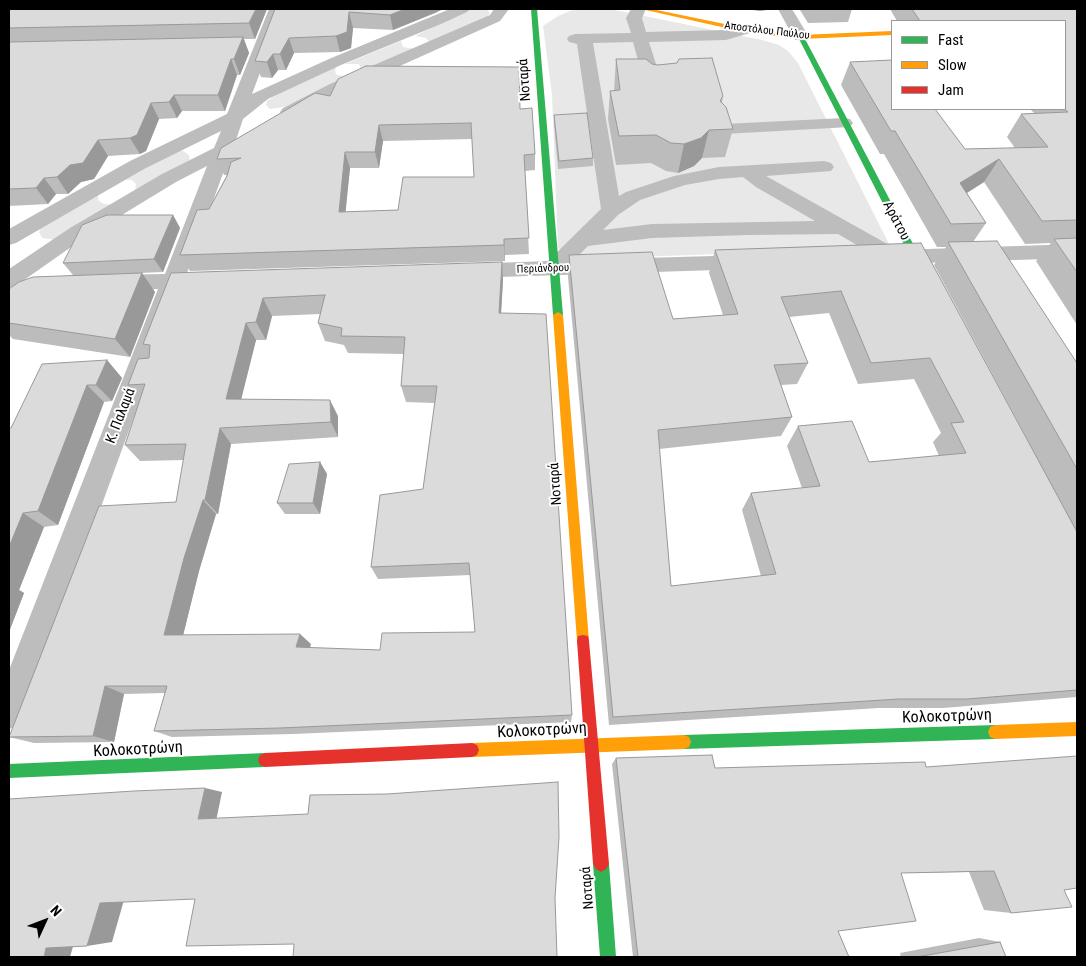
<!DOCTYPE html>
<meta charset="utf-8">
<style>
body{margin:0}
#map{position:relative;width:1086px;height:966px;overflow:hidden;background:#fff;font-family:"Roboto Condensed",sans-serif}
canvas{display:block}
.frame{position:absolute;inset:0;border:10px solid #000;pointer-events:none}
.legend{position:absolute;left:891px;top:20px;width:175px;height:90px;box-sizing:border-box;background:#fff;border:1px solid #999;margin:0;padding:6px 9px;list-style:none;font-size:15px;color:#000}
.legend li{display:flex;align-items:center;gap:10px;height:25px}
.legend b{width:25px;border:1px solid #999}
.north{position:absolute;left:20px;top:896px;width:50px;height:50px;-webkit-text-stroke:4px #fff;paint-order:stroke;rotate:47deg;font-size:14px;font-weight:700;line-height:20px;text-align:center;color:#000}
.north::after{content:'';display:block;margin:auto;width:18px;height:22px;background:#000;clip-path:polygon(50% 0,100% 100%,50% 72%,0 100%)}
</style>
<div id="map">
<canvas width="1086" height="966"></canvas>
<div class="frame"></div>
<ul class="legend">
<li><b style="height:6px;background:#30b455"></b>Fast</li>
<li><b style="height:6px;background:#ff9f0a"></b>Slow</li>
<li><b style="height:6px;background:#e5322d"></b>Jam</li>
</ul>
<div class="north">N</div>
</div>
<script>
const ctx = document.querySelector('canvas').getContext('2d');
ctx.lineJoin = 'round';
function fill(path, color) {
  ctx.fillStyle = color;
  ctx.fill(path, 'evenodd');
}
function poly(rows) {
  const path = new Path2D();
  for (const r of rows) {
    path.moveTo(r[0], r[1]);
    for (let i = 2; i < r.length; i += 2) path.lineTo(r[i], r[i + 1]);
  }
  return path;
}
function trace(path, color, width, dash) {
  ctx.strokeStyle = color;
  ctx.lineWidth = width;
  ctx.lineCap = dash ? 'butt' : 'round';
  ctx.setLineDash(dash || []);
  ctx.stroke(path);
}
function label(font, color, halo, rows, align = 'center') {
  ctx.font = font + ' "Roboto Condensed",sans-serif';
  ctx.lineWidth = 4;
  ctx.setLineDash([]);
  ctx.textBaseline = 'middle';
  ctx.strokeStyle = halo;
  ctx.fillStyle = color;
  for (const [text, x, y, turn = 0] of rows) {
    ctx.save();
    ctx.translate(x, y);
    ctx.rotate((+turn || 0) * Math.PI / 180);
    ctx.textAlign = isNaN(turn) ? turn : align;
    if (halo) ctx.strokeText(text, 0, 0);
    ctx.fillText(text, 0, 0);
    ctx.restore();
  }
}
fill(poly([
 [470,9,487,9,490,13,487,17,430,43,426,38,415,36],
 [575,9,610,9,762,40,779,45,788,51,798,63,891,248,578,259,558,248,552,95,543,26,558,16],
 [401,41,403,47,415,49,359,73,360,67,359,64,345,64],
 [336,67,335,72,337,75,350,77,284,107,270,109,266,105,267,101,280,93],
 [176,150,183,151,189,155,190,160,135,191,136,184,132,180,121,179],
 [97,193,99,201,104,204,114,205,56,240,42,238,39,232,41,227]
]), '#e8e8e8');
fill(poly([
 [269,9,284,9,252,94,329,59,450,9,470,9,467,12,441,24,341,65,268,99,243,119,235,143,239,147,230,154,187,273,204,272,212,275,215,280,212,285,204,288,181,288,26,712,21,724,9,729,9,670,158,289,112,291,104,288,101,283,104,278,112,275,165,274,207,166,176,182,84,238,17,285,9,288,9,269,70,228,162,174,214,148,221,131,144,169,16,243,9,245,9,229,130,161,227,114,269,9],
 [494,9,509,9,500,21,342,92,295,116,289,117,283,116,280,112,283,108,330,84,490,15,494,9],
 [631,9,646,9,642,18,646,32,725,30,744,25,750,27,752,30,750,33,726,40,649,42,663,86,660,90,654,91,648,90,645,86,633,42,593,43,619,196,626,192,674,176,719,167,824,161,831,163,834,167,831,171,766,176,898,250,1077,244,1077,258,891,264,883,262,881,259,838,234,749,235,652,238,588,246,574,260,748,255,756,257,759,262,756,267,748,269,467,278,459,276,456,271,459,266,467,264,548,261,601,209,577,44,569,42,567,39,569,36,575,34,631,33,626,18,631,9],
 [743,177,756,187,815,221,652,224,603,230,618,215,640,200,685,185,719,179,743,177],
 [778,9,792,9,809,37,807,40,795,40,778,9],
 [844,118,850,119,853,123,850,127,724,134,718,133,715,129,718,125,724,124,844,118]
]), '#bdbdbd');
fill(poly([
 [531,9,537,9,563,315,558,318,553,315,531,9],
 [801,35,804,37,930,276,928,278,922,278,920,276,798,37,801,35],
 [995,725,1000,727,1002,732,1000,737,995,739,684,749,679,747,677,742,679,737,684,735,995,725],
 [265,753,270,755,272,760,270,765,265,767,9,778,9,764,265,753],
 [601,856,606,859,609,864,616,957,600,957,593,864,596,859,601,856]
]), '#30b455');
fill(poly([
 [641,9,652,9,744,28,801,35,892,31,892,35,801,39,744,32,641,9],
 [558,312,563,315,589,641,588,646,583,647,578,646,577,641,553,315,558,312],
 [1077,722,1077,736,995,739,990,737,988,732,990,727,995,725,1077,722],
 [684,735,689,737,691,742,689,747,684,749,472,757,467,755,465,750,467,745,472,743,684,735]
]), '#ff9f0a');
fill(poly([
 [583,635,588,636,589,641,609,864,606,869,601,872,596,869,593,864,577,641,578,636,583,635],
 [472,743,477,745,479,750,477,755,472,757,265,767,260,765,258,760,260,755,265,753,472,743]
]), '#e5322d');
fill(poly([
 [9,9,267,9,255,39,244,39,249,53,240,75,237,75,225,111,182,111,177,118,159,119,146,151,140,154,108,156,94,179,81,182,68,194,56,194,48,204,9,206],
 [275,9,438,12,393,30,353,28,351,48,340,52,294,53,286,70,278,70,272,78,261,77,255,61],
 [746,9,776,9,758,11],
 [794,9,852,9,848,22,808,23,800,10,795,10],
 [890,9,1077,9,1077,325,1036,261,1051,243,1025,244,984,182,967,193,986,223,973,242,1077,363,1077,697,943,708,879,708,609,725,568,277,569,255,673,319,723,315,709,273,715,250,921,243,1041,465,934,265,946,247,937,247,884,154,880,154,841,85,850,62,965,149,1015,148,1007,137,1021,114,1034,113,1030,109,1065,109,1065,21,897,21],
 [829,313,858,384,914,379,941,433,933,442,939,456,869,462,798,426,787,446,802,488,751,493,742,510,761,576,671,586,659,449,781,436,792,417,781,385,797,384,808,363,789,317],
 [616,59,652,64,723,96,722,102,733,129,725,157,702,158,694,166,678,173,666,171,651,163,616,165,608,119,610,91,614,91],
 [330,96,520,109,535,154,535,170,525,171,529,254,505,255,505,261,190,271,180,255,209,209,227,175,224,175,217,159],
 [472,139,474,177,398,210,345,212,350,168,379,168,383,141],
 [554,115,593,158,593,166,558,169,554,123],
 [173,215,180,228,163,272,115,274,142,273,155,292,130,357,13,339,9,335,9,289,73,275,63,263],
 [171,273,503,280,501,313,572,715,571,722,293,734,172,737,154,731,165,693,124,694,114,742,34,743,9,737,176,502,184,460,140,461,125,445,140,399,128,385,149,358,150,353,143,344],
 [320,314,318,323,325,341,344,345,348,353,404,354,401,386,406,402,435,403,423,489,371,567,378,579,470,575,475,632,380,650,310,648,311,644,183,635,199,571,216,514,218,514,231,444,338,437,338,416,241,399,256,340,266,340,272,316],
 [107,360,122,378,112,401,104,402,58,525,44,527,19,590,24,593,9,632,11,428],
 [320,462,327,474,320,514,285,514,277,503],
 [616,758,715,768,926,767,1064,890,1011,913,984,910,969,872,901,873,838,931,849,957,633,957,612,764],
 [979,938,1000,942,1006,957,901,957,900,953]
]), '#bcbcbc');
fill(poly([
 [256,9,267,9,255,39,249,23],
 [405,9,444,9,393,30,390,15],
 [759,9,776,9,758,11],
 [349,12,353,28,351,48,340,52,336,36],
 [243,37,249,53,240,75,234,59],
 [289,38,294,53,286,70,280,54],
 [273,54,278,70,272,78,267,62],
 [231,59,237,75,225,111,218,95],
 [174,95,182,111,177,118,169,102],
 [151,103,159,119,146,151,140,154,130,138],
 [379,125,383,141,379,168,375,152],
 [709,130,702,158,694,166,678,173,684,144],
 [98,140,108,156,94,179,81,182,68,194,57,177],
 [345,152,350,168,344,228,339,212],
 [999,159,984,182,946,206,960,183],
 [44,178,56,194,48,204,36,188],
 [173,215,180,228,163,272,154,259],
 [504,239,505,255,505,261,504,245],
 [502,262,503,280,500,331,499,313],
 [142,273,155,292,130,357,115,339],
 [263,298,272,316,266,340,256,322],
 [246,323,256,340,237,416,226,399],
 [107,360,122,378,112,401,96,385],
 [87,385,104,402,58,525,38,511],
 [330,400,338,416,338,437,331,422],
 [220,428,231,444,218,514,205,500],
 [320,462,327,474,320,514,313,503],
 [203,500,216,514,199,571,181,644,164,635,184,558],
 [23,513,44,527,19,590,24,593,9,632,9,547],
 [300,634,311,644,307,656,296,647],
 [105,686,124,694,114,742,93,736],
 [205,788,222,792,216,821,198,819],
 [124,900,112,942,87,946,100,903],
 [74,943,70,957,44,957,46,948]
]), '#999');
const building = poly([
 [9,9,256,9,249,23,9,28,9,9],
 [275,9,405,9,390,15,349,12,347,32,336,36,289,38,280,54,273,54,267,62,255,61,275,9],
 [912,9,1077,9,1077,220,1042,221,999,159,960,183,986,223,951,224,895,131,891,131,850,62,892,60,892,109,935,109,965,149,1048,147,1021,114,1068,112,1065,109,1065,21,920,21,912,9],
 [243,37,234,59,231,59,218,95,174,95,169,102,151,103,137,135,130,138,98,140,83,163,70,165,57,177,44,178,36,188,9,189,9,42,243,37],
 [712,58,723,96,720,101,726,107,733,129,709,130,701,138,684,144,671,143,656,135,619,136,610,91,620,90,616,59,646,59,652,64,658,65,677,63,679,59,712,58],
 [366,66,519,67,520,109,532,108,535,154,524,155,529,238,504,239,504,245,180,255,197,210,209,209,227,176,231,162,241,158,217,159,221,148,315,93,330,96,338,79,366,66],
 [471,123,474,177,403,177,398,210,339,212,345,152,375,152,379,125,471,123],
 [587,113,593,158,559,161,554,115,587,113],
 [107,215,173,215,154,259,63,263,82,225,107,215],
 [1077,238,1077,272,1054,239,1077,238],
 [997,241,1077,363,1077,469,948,242,997,241],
 [921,243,1077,532,1077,690,967,699,899,699,613,717,569,255,652,252,673,319,738,314,715,250,921,243],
 [841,291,871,363,930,358,964,422,951,423,966,453,869,462,852,421,798,426,820,486,751,493,776,574,671,586,658,430,792,417,774,365,808,363,781,297,841,291],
 [502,262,499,313,546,314,572,715,280,728,154,731,167,686,105,686,93,736,9,737,99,506,176,502,186,444,125,445,145,384,128,385,138,359,149,358,150,345,143,344,171,273,502,262],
 [325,295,318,323,342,328,341,336,405,337,401,386,437,386,423,489,380,495,371,567,469,563,475,632,382,633,380,650,296,647,300,634,164,635,184,558,203,500,205,500,220,428,331,422,330,400,226,399,246,323,256,322,263,298,325,295],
 [142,273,115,339,9,323,9,289,19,282,33,277,142,273],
 [107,360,96,385,87,385,38,511,23,513,9,547,9,428,11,428,42,364,107,360],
 [320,462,313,503,277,503,289,464,320,462],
 [712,755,715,768,925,762,926,767,1077,756,1077,888,1064,890,1072,907,1011,913,994,871,901,873,916,921,838,931,849,957,638,957,616,758,712,755],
 [558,782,559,837,555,898,557,957,293,957,294,944,186,946,195,899,100,903,87,946,46,948,44,957,9,957,9,799,134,791,205,788,198,819,308,814,310,795,387,794,558,782],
 [1000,942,1006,957,917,957,1000,942]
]);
fill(building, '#dbdbdb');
trace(building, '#999', 1);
label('11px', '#000', '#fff', [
 ["Αποστόλου Παύλου",767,31,7],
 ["Περιάνδρου",543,269,-2]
]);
label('14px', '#000', '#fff', [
 ["Νοταρά",525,80,-94],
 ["Αράτου",896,221,62],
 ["Κ. Παλαμά",121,416,-69],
 ["Νοταρά",556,484,-94],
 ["Νοταρά",588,888,-95]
]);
label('16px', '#000', '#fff', [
 ["Κολοκοτρώνη",947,717,-2],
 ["Κολοκοτρώνη",542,731,-3],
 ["Κολοκοτρώνη",138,750,-3]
]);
</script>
